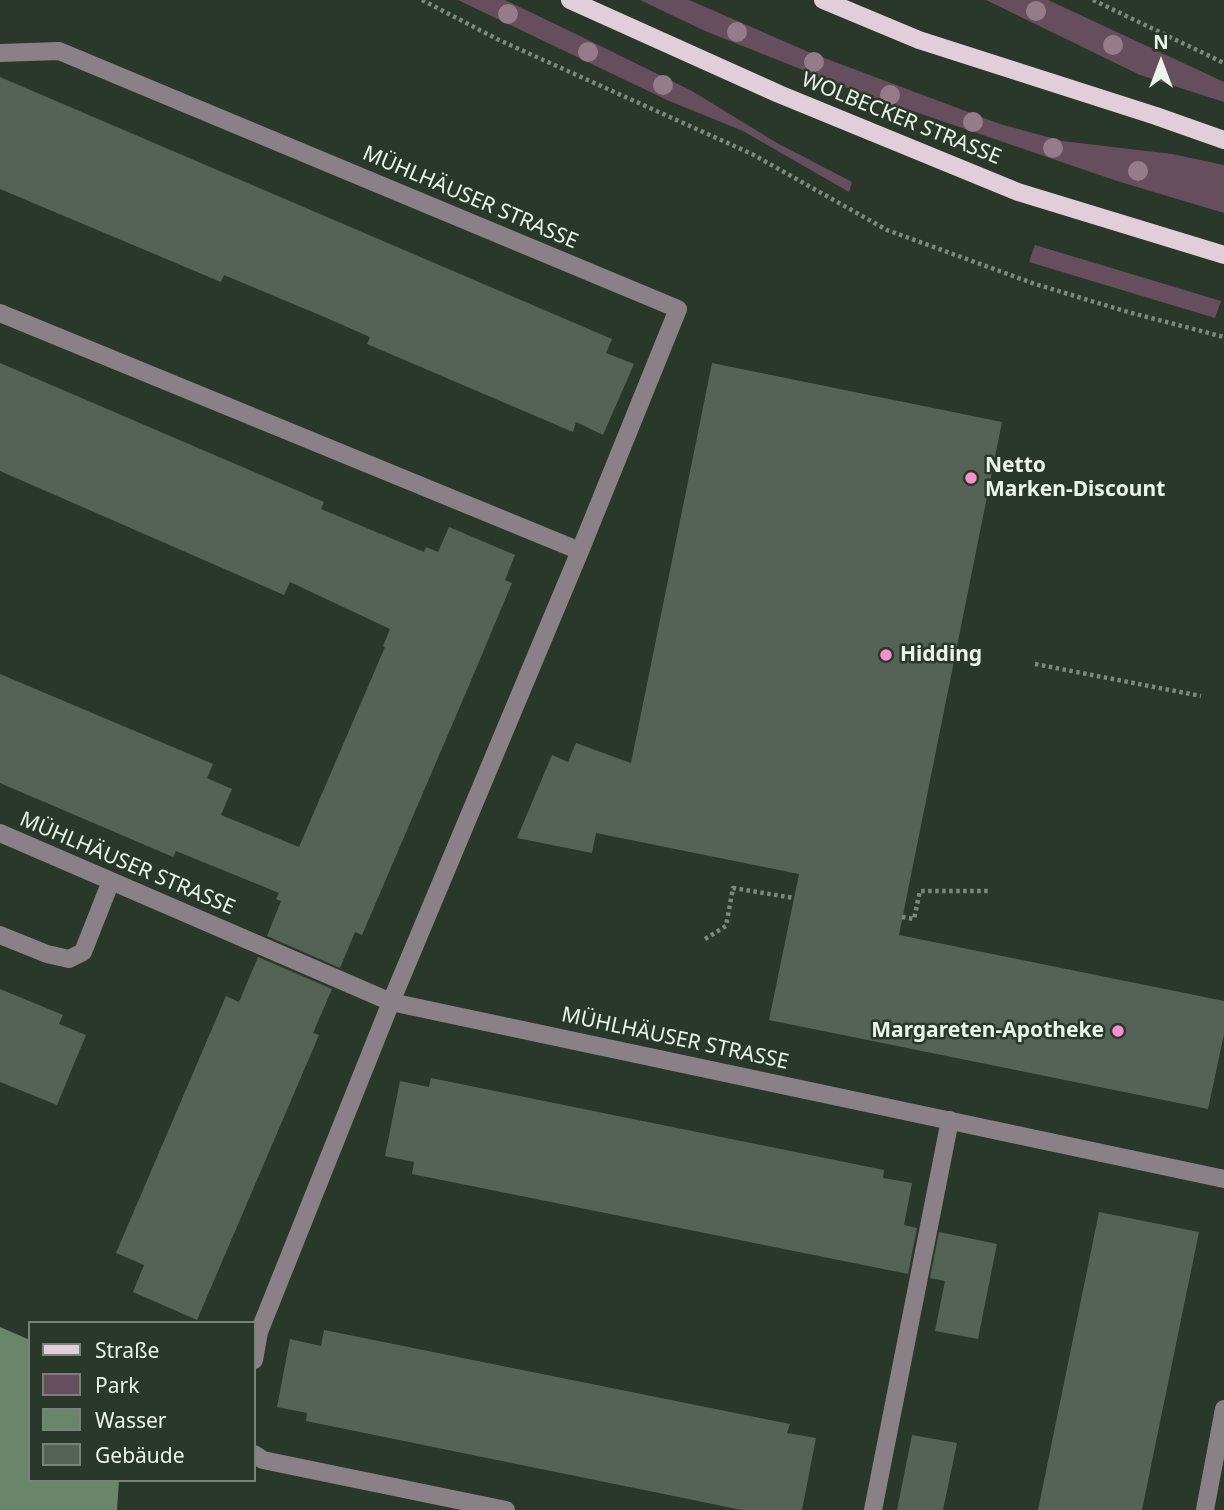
<!DOCTYPE html>
<meta charset="utf-8">
<style>
body{margin:0}
#map{position:relative;width:1224px;height:1510px;overflow:hidden;background:#2a382b;font-family:"Noto Sans",sans-serif}
canvas{display:block}
.legend{position:absolute;left:28px;top:1321px;width:228px;height:161px;box-sizing:border-box;background:#2a382b;border:2px solid #778378;margin:0;padding:9px 12px;list-style:none;font-size:21px;color:#ebf4eb}
.legend li{display:flex;align-items:center;gap:14px;height:35px}
.legend b{width:35px;border:2px solid #778378}
.north{position:absolute;left:1126px;top:28px;width:70px;height:70px;-webkit-text-stroke:5px #2a382b;paint-order:stroke;rotate:0deg;font-size:19px;font-weight:700;line-height:28px;text-align:center;color:#ebf4eb}
.north::after{content:'';display:block;margin:auto;width:24px;height:32px;background:#ebf4eb;clip-path:polygon(50% 0,100% 100%,50% 72%,0 100%)}
</style>
<div id="map">
<canvas width="1224" height="1510"></canvas>
<ul class="legend">
<li><b style="height:9px;background:#e1ced9"></b>Straße</li>
<li><b style="height:19px;background:#674e5c"></b>Park</li>
<li><b style="height:19px;background:#69866b"></b>Wasser</li>
<li><b style="height:19px;background:#546355"></b>Gebäude</li>
</ul>
<div class="north">N</div>
</div>
<script>
const ctx = document.querySelector('canvas').getContext('2d');
ctx.lineJoin = 'round';
function fill(path, color) {
  ctx.fillStyle = color;
  ctx.fill(path, 'evenodd');
}
function poly(rows) {
  const path = new Path2D();
  for (const r of rows) {
    path.moveTo(r[0], r[1]);
    for (let i = 2; i < r.length; i += 2) path.lineTo(r[i], r[i + 1]);
  }
  return path;
}
function trace(path, color, width, dash) {
  ctx.strokeStyle = color;
  ctx.lineWidth = width;
  ctx.lineCap = dash ? 'butt' : 'round';
  ctx.setLineDash(dash || []);
  ctx.stroke(path);
}
function label(font, color, halo, rows, align = 'center') {
  ctx.font = font + ' "Noto Sans",sans-serif';
  ctx.lineWidth = 5;
  ctx.setLineDash([]);
  ctx.textBaseline = 'middle';
  ctx.strokeStyle = halo;
  ctx.fillStyle = color;
  for (const [text, x, y, turn = 0] of rows) {
    ctx.save();
    ctx.translate(x, y);
    ctx.rotate((+turn || 0) * Math.PI / 180);
    ctx.textAlign = isNaN(turn) ? turn : align;
    if (halo) ctx.strokeText(text, 0, 0);
    ctx.fillText(text, 0, 0);
    ctx.restore();
  }
}
fill(poly([
 [458,0,505,0,580,36,692,91,777,143,852,182,849,192,743,131,667,100],
 [640,0,689,0,811,53,1000,124,1062,141,1172,154,1224,165,1224,213,1117,181,863,94,705,31],
 [986,0,1048,0,1224,82,1224,102,1140,75],
 [1035,245,1221,301,1215,318,1029,262]
]), '#674e5c');
fill(poly([
 [0,1327,30,1340,30,1480,119,1480,117,1510,0,1510]
]), '#69866b');
fill(poly([
 [0,77,612,339,606,353,634,364,603,435,576,422,573,432,367,344,370,337,322,316,224,275,221,282,0,189],
 [0,363,324,502,321,509,424,552,426,547,438,552,449,527,515,555,505,580,512,583,470,683,362,935,355,932,340,968,267,936,281,901,276,899,279,893,176,851,173,857,0,783,0,674,213,764,207,778,232,789,221,815,299,847,385,647,383,646,390,629,290,582,284,595,0,471],
 [712,363,1002,422,899,935,1224,1001,1224,1034,1208,1109,769,1020,799,874,596,833,592,853,517,838,552,755,568,762,576,743,631,763],
 [258,957,332,989,313,1033,319,1035,197,1320,133,1292,144,1265,116,1253,226,996,239,1002],
 [0,989,63,1015,59,1024,86,1035,57,1105,0,1082],
 [431,1078,884,1170,883,1178,912,1183,904,1225,917,1228,908,1274,412,1174,414,1162,385,1156,400,1081,429,1087],
 [1099,1212,1199,1232,1142,1510,1038,1510],
 [939,1232,997,1244,978,1339,935,1331,945,1281,930,1278],
 [324,1330,790,1424,787,1433,816,1438,802,1510,742,1510,306,1421,307,1413,277,1407,290,1339,321,1346],
 [912,1435,957,1443,943,1510,897,1510]
]), '#546355');
trace(poly([
 [422,0,499,40,752,154,887,230,1035,284,1128,312,1224,337],
 [1093,0,1224,63],
 [1035,664,1201,696],
 [902,917,914,919,920,891,990,891],
 [705,939,726,926,733,888,794,898]
]), '#7c887c', 4.5, [3.5, 3.5]);
trace(poly([
 [0,53,59,51,678,309,580,551],
 [0,313,580,551,391,1002,1224,1179],
 [0,833,391,1002,259,1332,254,1360],
 [0,935,47,954,69,959,83,952,111,881],
 [254,1454,263,1460,506,1510],
 [873,1510,950,1120],
 [1205,1510,1224,1409]
]), '#8a8186', 18);
trace(poly([
 [570,0,779,94,1018,192,1224,255],
 [823,0,919,40,1156,116,1224,140]
]), '#e1ced9', 18);
ctx.fillStyle = '#967b89';
for (const [x, y] of [
 [1036,11],
 [508,14],
 [737,32],
 [1113,45],
 [588,52],
 [814,62],
 [663,85],
 [890,95],
 [973,122],
 [1053,148],
 [1138,171]
]) {
  ctx.beginPath();
  ctx.arc(x, y, 10, 0, 2 * Math.PI);
  ctx.fill();
}
for (const [x, y, r, color] of [
 [971,478,7,"#f690cf"],
 [886,655,7,"#f690cf"],
 [1118,1031,7,"#f690cf"]
]) {
  const dot = new Path2D();
  dot.arc(x, y, r, 0, 2 * Math.PI);
  ctx.fillStyle = color;
  ctx.fill(dot);
  trace(dot, '#2a382b', 2.5);
}
label('21px', '#ebf4eb', '#2a382b', [
 ["WOLBECKER STRASSE",901,119,22],
 ["MÜHLHÄUSER STRASSE",470,198,23],
 ["MÜHLHÄUSER STRASSE",127,864,23],
 ["MÜHLHÄUSER STRASSE",675,1039,12]
]);
label('bold 21px', '#ebf4eb', '#2a382b', [
 ["Netto",985,466],
 ["Marken-Discount",985,490],
 ["Hidding",900,655],
 ["Margareten-Apotheke",1104,1031,"right"]
], 'left');
</script>
